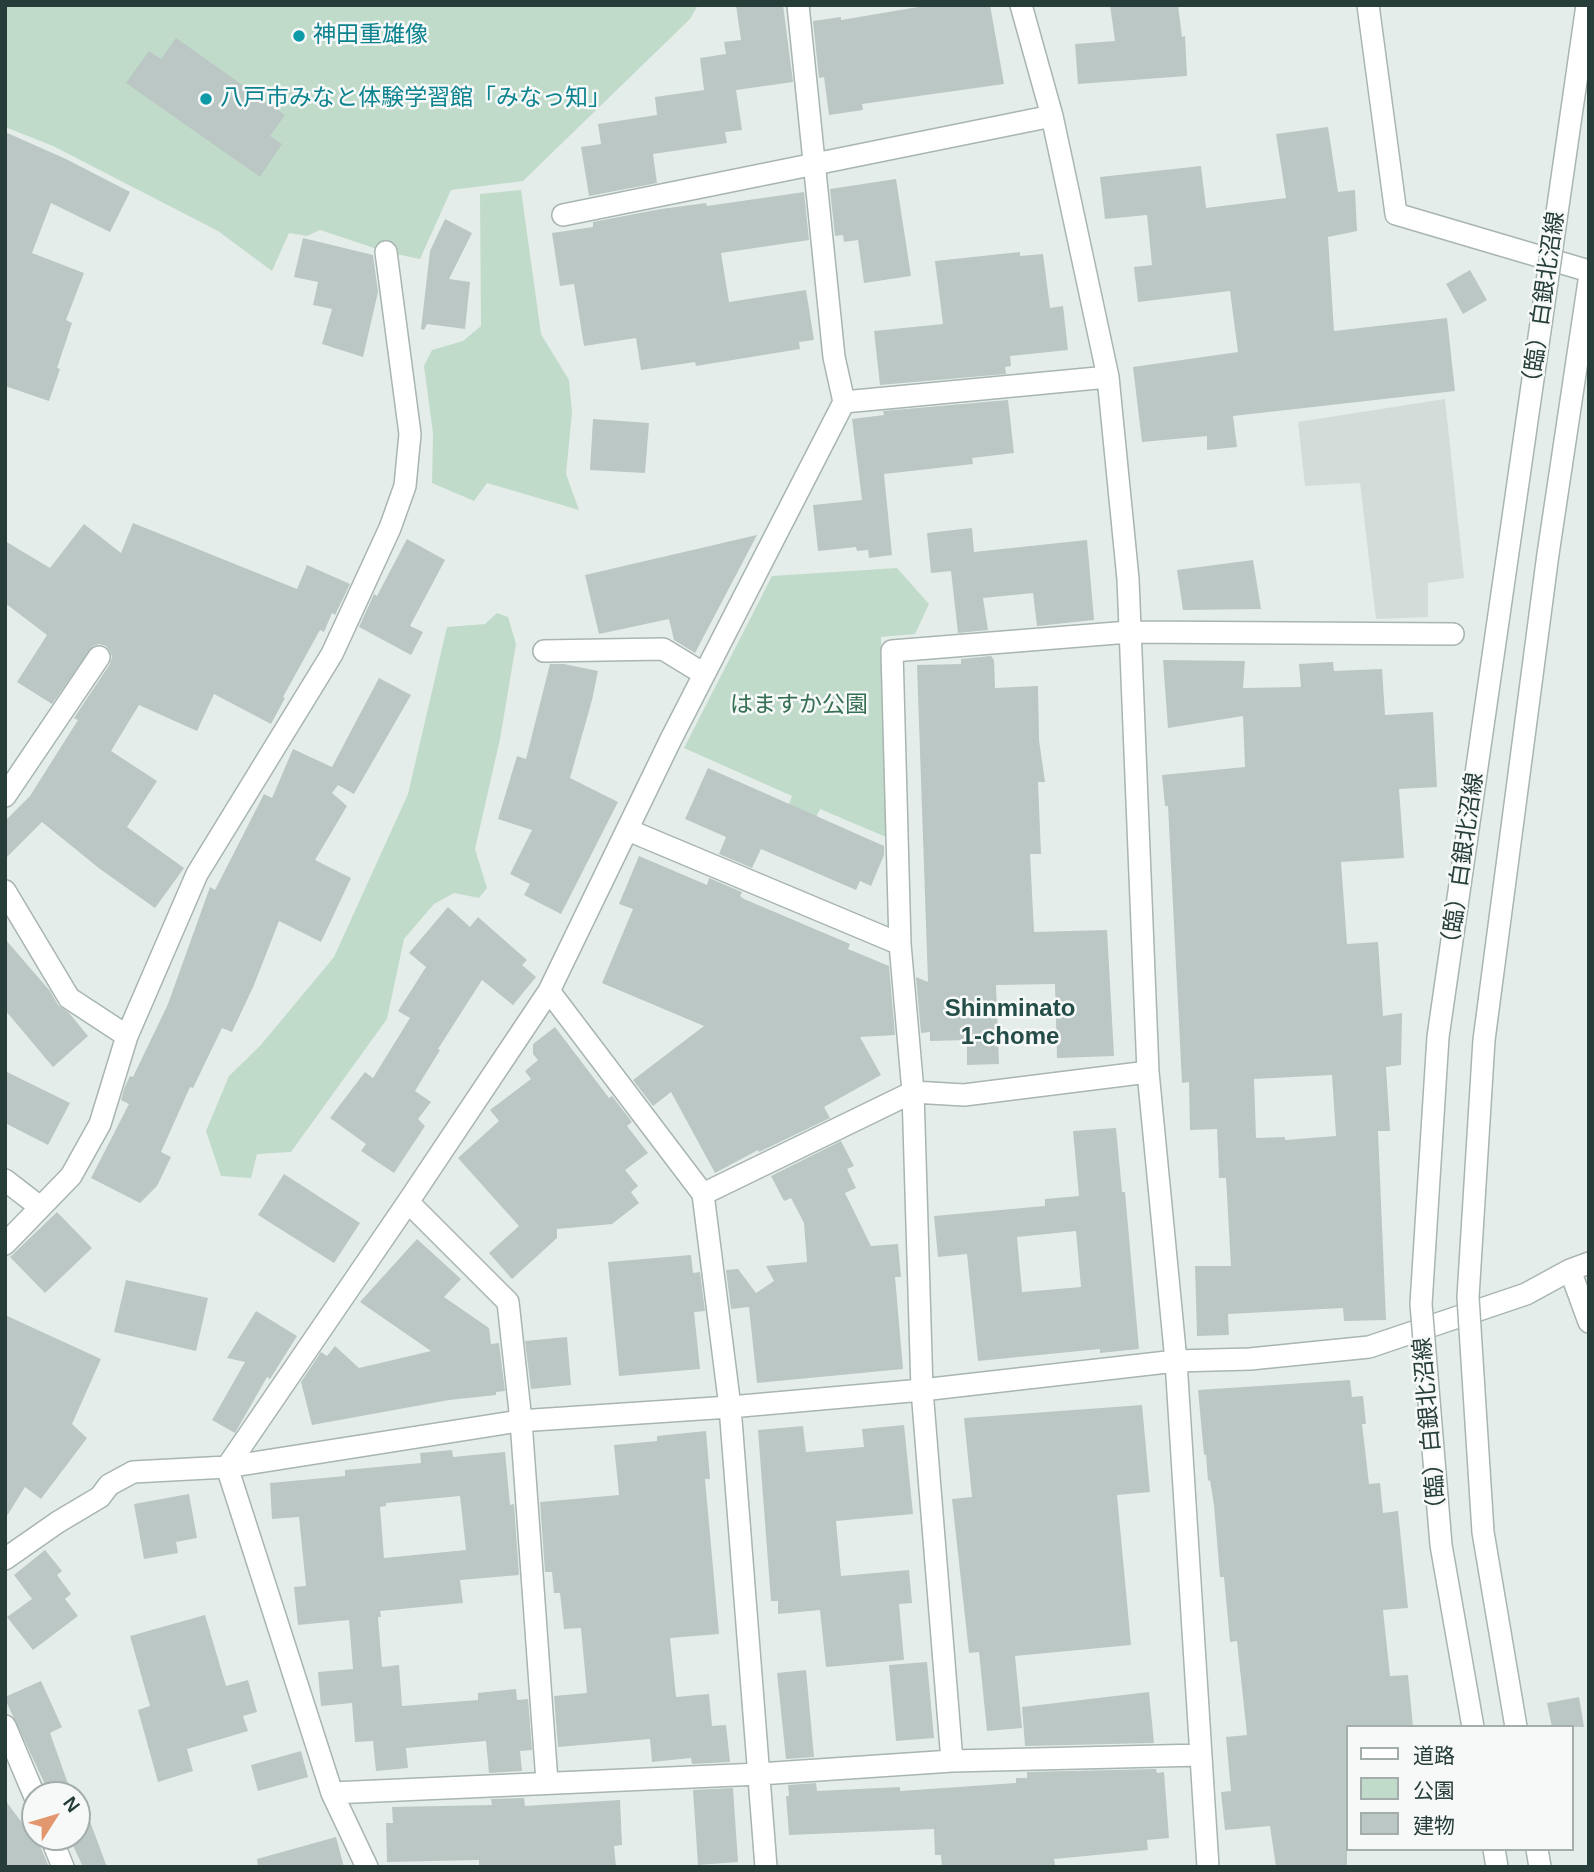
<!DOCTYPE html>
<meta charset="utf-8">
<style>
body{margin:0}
#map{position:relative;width:1594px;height:1872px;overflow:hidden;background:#e5edea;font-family:Helvetica,"Noto Sans JP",sans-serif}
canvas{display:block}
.frame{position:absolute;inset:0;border:7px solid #263d39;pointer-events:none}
.legend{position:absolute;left:1346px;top:1725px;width:228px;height:126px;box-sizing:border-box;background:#f6f9f8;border:2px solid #a3aeac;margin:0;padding:9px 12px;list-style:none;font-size:21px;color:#263d39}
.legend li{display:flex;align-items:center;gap:14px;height:35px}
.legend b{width:35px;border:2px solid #a3aeac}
.north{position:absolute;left:21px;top:1781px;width:70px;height:70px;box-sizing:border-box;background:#f6f9f8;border:2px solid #a3aeac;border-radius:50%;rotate:53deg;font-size:19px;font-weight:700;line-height:28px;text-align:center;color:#263d39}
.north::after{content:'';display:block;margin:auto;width:24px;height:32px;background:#e2976e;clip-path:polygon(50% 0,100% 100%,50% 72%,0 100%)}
</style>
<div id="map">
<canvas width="1594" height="1872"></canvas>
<div class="frame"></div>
<ul class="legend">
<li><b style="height:9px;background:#fff"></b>道路</li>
<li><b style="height:19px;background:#c1dbcb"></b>公園</li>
<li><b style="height:19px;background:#bbc7c4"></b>建物</li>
</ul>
<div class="north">N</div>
</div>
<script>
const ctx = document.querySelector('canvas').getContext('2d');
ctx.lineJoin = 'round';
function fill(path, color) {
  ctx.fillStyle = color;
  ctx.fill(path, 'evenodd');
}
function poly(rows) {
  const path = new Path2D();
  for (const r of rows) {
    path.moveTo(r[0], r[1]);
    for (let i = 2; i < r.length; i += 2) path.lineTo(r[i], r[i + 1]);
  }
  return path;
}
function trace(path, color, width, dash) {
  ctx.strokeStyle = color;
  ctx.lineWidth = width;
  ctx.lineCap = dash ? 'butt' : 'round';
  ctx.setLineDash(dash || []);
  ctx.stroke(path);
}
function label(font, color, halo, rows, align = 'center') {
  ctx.font = font + ' Helvetica,"Noto Sans JP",sans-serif';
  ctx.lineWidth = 5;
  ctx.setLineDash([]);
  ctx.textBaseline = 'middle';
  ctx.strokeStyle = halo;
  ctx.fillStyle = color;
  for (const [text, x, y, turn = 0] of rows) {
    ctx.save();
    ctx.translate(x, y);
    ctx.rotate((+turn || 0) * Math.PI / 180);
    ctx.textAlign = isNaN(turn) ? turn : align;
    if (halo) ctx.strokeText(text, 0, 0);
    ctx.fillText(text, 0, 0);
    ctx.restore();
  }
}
fill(poly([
 [1445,399,1464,578,1428,583,1428,617,1376,619,1360,483,1305,486,1298,422]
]), '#d4dcd9');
fill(poly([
 [5,5,698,5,690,19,523,181,451,190,420,259,386,252,320,230,307,236,289,233,272,271,218,231,53,146,5,127],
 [521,190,541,334,569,380,572,413,566,474,579,510,487,483,474,501,432,483,433,433,424,366,432,350,463,341,481,326,480,194],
 [897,568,929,604,915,634,881,637,886,837,820,809,801,850,776,836,792,796,684,748,772,576],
 [497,613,508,617,516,644,500,739,475,849,487,888,479,898,454,893,434,904,404,939,387,1019,291,1152,257,1154,251,1178,221,1176,206,1131,229,1076,260,1046,334,957,408,794,447,627,485,624]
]), '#c1dbcb');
fill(poly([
 [736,5,783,5,793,82,736,90,742,130,725,132,727,143,653,154,657,183,589,196,581,147,601,144,598,124,657,115,655,97,704,90,700,58,726,54,724,42,741,40],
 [930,5,990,5,1004,84,862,104,863,110,829,115,824,77,819,78,813,21,841,17,841,20],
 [1110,5,1178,5,1182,37,1185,36,1187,76,1078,84,1075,44,1115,41],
 [176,38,285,115,270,136,282,144,260,177,126,83,149,51,161,59],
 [1328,127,1338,192,1355,190,1357,231,1328,237,1334,331,1447,318,1455,391,1233,416,1237,447,1207,450,1207,436,1142,442,1133,367,1238,352,1230,291,1138,302,1134,267,1152,265,1147,215,1105,219,1100,177,1201,166,1206,208,1286,198,1276,134],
 [5,132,66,159,130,192,110,232,51,203,32,253,84,273,66,320,72,323,57,368,60,369,49,401,5,386],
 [896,179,911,276,864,283,858,240,844,242,843,235,835,236,830,189],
 [804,192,809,240,721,253,729,302,806,290,814,340,799,342,800,349,696,366,695,362,641,370,636,338,584,346,574,284,560,286,552,233,593,227,593,222,661,209,706,203,707,206],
 [445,219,472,233,449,279,470,282,465,329,427,324,424,330,421,329,430,251],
 [303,238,373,255,378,292,363,357,322,344,332,309,313,305,318,282,294,277],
 [1020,252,1020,256,1043,254,1050,308,1063,306,1068,350,1010,356,1011,366,1005,367,1006,374,880,385,874,331,943,324,935,261],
 [1470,270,1487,300,1463,314,1446,284],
 [1008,400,1014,453,972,458,973,464,884,474,892,555,869,558,868,550,857,551,856,547,818,551,813,505,862,500,852,419,884,415,883,411],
 [593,419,649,423,645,473,590,470],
 [133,523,297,589,307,565,350,584,335,615,332,613,324,632,320,630,283,697,285,698,271,724,214,694,197,731,139,705,111,751,157,781,127,827,184,868,155,908,100,869,42,822,5,859,5,821,30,796,78,720,74,718,110,664,112,657,110,651,106,646,99,644,93,646,52,704,17,682,47,635,5,603,5,541,50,568,84,524,121,553],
 [972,528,974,552,1087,540,1094,620,1037,626,1033,593,983,598,988,630,958,633,951,571,931,573,927,533],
 [757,535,695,653,674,640,669,619,599,634,585,575],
 [407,539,445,560,410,626,423,632,411,655,359,627,374,594,377,596],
 [1253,560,1261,609,1183,610,1177,570],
 [991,656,994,660,995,688,1038,686,1039,740,1045,782,1038,782,1041,854,1030,854,1034,932,1107,930,1114,1056,1057,1058,1055,984,996,985,999,1064,967,1065,967,1040,930,1041,930,1032,921,1033,916,977,928,982,917,665,961,664,961,659],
 [1163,660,1245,661,1243,688,1301,687,1299,664,1333,662,1334,671,1382,669,1385,715,1433,712,1437,787,1399,789,1404,858,1341,862,1347,944,1378,942,1383,1016,1402,1013,1401,1065,1386,1067,1390,1131,1378,1131,1386,1320,1344,1321,1343,1308,1228,1314,1229,1335,1197,1336,1195,1266,1231,1266,1226,1178,1219,1178,1217,1129,1190,1130,1189,1082,1182,1083,1168,806,1165,806,1162,775,1245,767,1243,716,1168,728],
 [1332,1075,1336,1136,1285,1140,1285,1137,1256,1138,1254,1079],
 [550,664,564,664,598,671,592,700,570,778,618,802,561,914,524,895,530,884,510,874,532,830,498,819,517,756,526,759],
 [379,678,411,695,354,794,338,785,332,793,347,806,315,860,351,878,321,942,279,921,254,985,232,1032,222,1028,193,1088,190,1087,161,1152,171,1157,157,1186,140,1203,91,1178,129,1104,121,1100,124,1089,130,1076,133,1077,168,1004,210,887,215,890,264,794,272,798,293,749,332,767],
 [708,768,884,846,884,855,871,886,860,881,856,890,761,849,752,868,719,854,726,837,685,819],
 [639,856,707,885,709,878,742,892,740,896,744,899,850,944,848,949,889,966,895,1035,860,1037,881,1075,824,1107,830,1118,759,1152,758,1150,715,1173,671,1092,653,1106,633,1080,704,1026,602,983,633,909,619,904],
 [448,907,470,927,478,917,527,960,522,965,536,977,513,1005,482,980,438,1049,440,1050,415,1091,431,1102,418,1119,425,1126,394,1173,361,1151,366,1144,330,1118,365,1072,373,1078,410,1018,398,1011,426,967,409,953],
 [5,939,50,991,58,1005,69,1013,88,1036,53,1067,5,1010],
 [555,1027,609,1098,612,1096,632,1122,627,1126,648,1153,625,1170,638,1186,631,1192,639,1203,612,1224,557,1229,557,1238,512,1279,489,1253,519,1226,458,1158,499,1121,490,1110,531,1079,525,1071,538,1060,533,1054,533,1044],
 [5,1071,70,1103,48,1145,5,1123],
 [1116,1128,1122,1192,1125,1192,1139,1349,1100,1353,1100,1349,978,1361,967,1254,938,1257,934,1216,1045,1206,1045,1199,1079,1196,1073,1131],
 [1076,1231,1081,1287,1022,1292,1017,1237],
 [841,1141,854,1166,847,1169,856,1188,845,1193,871,1246,898,1244,901,1277,895,1277,903,1369,757,1383,749,1307,731,1309,726,1270,738,1269,756,1293,774,1281,766,1266,807,1262,804,1223,791,1198,784,1201,771,1176],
 [284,1174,360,1223,334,1263,258,1215],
 [57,1212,92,1248,45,1293,10,1257],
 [417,1239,461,1279,444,1297,489,1328,491,1344,499,1343,505,1391,496,1392,496,1395,449,1400,312,1425,301,1382,321,1352,327,1356,335,1346,359,1368,431,1351,360,1302],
 [691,1255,693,1273,700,1272,705,1311,694,1312,700,1369,619,1376,608,1262],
 [126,1280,208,1298,196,1351,114,1332],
 [256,1311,297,1336,270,1379,267,1377,235,1433,212,1420,245,1362,227,1358],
 [5,1315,101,1359,72,1424,87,1438,41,1499,25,1487,5,1519],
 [567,1337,571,1385,531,1389,525,1341],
 [1350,1380,1352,1397,1363,1396,1366,1424,1362,1424,1369,1484,1380,1483,1383,1513,1398,1511,1408,1608,1383,1610,1390,1676,1408,1675,1413,1727,1347,1727,1347,1867,1276,1867,1270,1826,1225,1830,1221,1792,1231,1791,1226,1737,1247,1735,1237,1641,1230,1642,1224,1577,1220,1577,1214,1505,1210,1480,1208,1481,1206,1454,1204,1455,1198,1390],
 [1142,1405,1150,1492,1117,1495,1131,1645,1015,1656,1022,1728,987,1731,979,1652,969,1653,952,1499,972,1497,964,1418],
 [904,1425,913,1514,836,1521,841,1576,909,1570,912,1603,899,1604,904,1660,826,1667,820,1610,778,1614,778,1601,771,1601,758,1430,803,1426,806,1452,864,1447,862,1429],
 [706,1431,710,1479,705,1479,719,1634,670,1638,676,1697,709,1694,712,1726,726,1725,730,1762,692,1764,691,1758,652,1762,650,1739,558,1747,554,1696,587,1693,581,1628,564,1629,560,1593,554,1593,552,1572,545,1572,540,1502,619,1495,614,1445,657,1441,657,1436],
 [452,1450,453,1457,505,1452,510,1505,514,1504,519,1575,460,1580,463,1603,380,1611,381,1617,378,1617,382,1667,399,1665,402,1706,478,1700,478,1693,516,1689,517,1700,528,1699,532,1750,520,1751,522,1771,489,1773,486,1741,406,1748,408,1768,376,1771,373,1741,355,1742,352,1703,321,1706,318,1672,353,1669,349,1620,298,1625,294,1587,306,1586,299,1517,272,1519,270,1483,345,1476,345,1470,421,1463,420,1453],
 [460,1496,466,1550,384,1558,380,1507,386,1506,386,1503],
 [189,1494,197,1538,176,1542,178,1553,144,1559,134,1504],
 [45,1550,62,1571,57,1575,71,1594,65,1599,78,1616,33,1650,7,1617,32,1599,14,1575],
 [205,1615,226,1686,248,1680,257,1712,243,1716,248,1731,187,1749,193,1771,158,1782,138,1710,150,1706,130,1636],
 [927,1662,934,1738,896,1741,889,1665],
 [806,1670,814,1757,786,1759,777,1673],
 [41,1681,62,1727,50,1733,72,1795,79,1792,107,1867,83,1867,69,1837,77,1837,77,1795,50,1795,5,1699,5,1697],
 [1149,1692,1154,1743,1025,1746,1022,1707],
 [1579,1697,1584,1727,1552,1727,1547,1703],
 [301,1751,308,1777,258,1791,251,1765],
 [1156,1769,1157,1773,1164,1772,1169,1838,1147,1840,1148,1850,1054,1859,1055,1865,942,1867,941,1855,935,1855,934,1829,789,1835,786,1796,789,1796,788,1785,816,1783,817,1791,900,1787,900,1791,1016,1783,1016,1778,1027,1778,1027,1772],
 [733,1788,738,1862,698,1865,693,1790],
 [524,1798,525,1806,620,1800,622,1845,614,1846,616,1867,479,1867,479,1860,387,1862,386,1823,393,1823,392,1807,492,1805,491,1799],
 [5,1800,41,1848,49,1867,5,1867],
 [336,1837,344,1867,258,1867,257,1859]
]), '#bbc7c4');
const minor = poly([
 [1021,5,1052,116,1108,377,1128,579,1148,1072,1176,1361,1208,1867],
 [1368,5,1396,214,1589,271],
 [563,215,1052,116],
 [844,402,1108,377],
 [1548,554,1589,281],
 [544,651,663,649,704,674],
 [5,796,99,657],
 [628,830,900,944],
 [5,891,69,998,127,1036],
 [549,991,703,1194,730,1407,766,1867],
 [5,1180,40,1207],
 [703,1194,913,1092,964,1095,1148,1072],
 [408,1202,508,1302,521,1421,547,1782],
 [5,1244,71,1176,100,1124,127,1036,197,874,332,654,390,528,405,486,410,434,386,252],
 [1570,1270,1589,1322],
 [227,1467,408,1202,549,991,671,739,844,402,834,357,798,5],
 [227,1467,332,1793,367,1867],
 [5,1559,58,1522,100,1497,109,1485,133,1472,227,1467,519,1421,730,1407,922,1390,1176,1361,1250,1359,1369,1347,1526,1294,1570,1270,1589,1263],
 [5,1726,35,1797],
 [952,1761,922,1390,913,1092,900,944,892,651,1129,632,1453,634],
 [332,1793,759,1774,952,1761,1201,1755],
 [51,1837,63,1867],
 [1494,1849,1497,1867],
 [1537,1849,1540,1867]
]);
trace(minor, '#a8b5b1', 24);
trace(minor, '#fff', 21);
const minorBridge = poly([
 [1473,1727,1441,1545,1421,1304,1438,1037,1587,5],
 [1516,1727,1483,1532,1468,1297,1484,1040,1548,554]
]);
trace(minorBridge, '#a8b5b1', 24, []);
trace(minorBridge, '#fff', 21);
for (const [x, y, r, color] of [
 [299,36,7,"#0f9aa8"],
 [206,99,7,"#0f9aa8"]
]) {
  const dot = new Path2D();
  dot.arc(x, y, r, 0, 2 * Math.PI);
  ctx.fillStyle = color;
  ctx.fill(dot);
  trace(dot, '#f6f9f8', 2.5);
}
label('23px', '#0d838f', '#f6f9f8', [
 ["神田重雄像",313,36],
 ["八戸市みなと体験学習館「みなっ知」",220,99]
], 'left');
label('23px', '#263d39', '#f6f9f8', [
 ["（臨）白銀北沼線",1544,303,-82],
 ["（臨）白銀北沼線",1463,864,-82],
 ["（臨）白銀北沼線",1431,1429,-95]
]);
label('23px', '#356f52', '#f6f9f8', [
 ["はますか公園",799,706]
]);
label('bold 24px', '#244d47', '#f6f9f8', [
 ["Shinminato",1010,1009],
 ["1-chome",1010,1037]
]);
</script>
